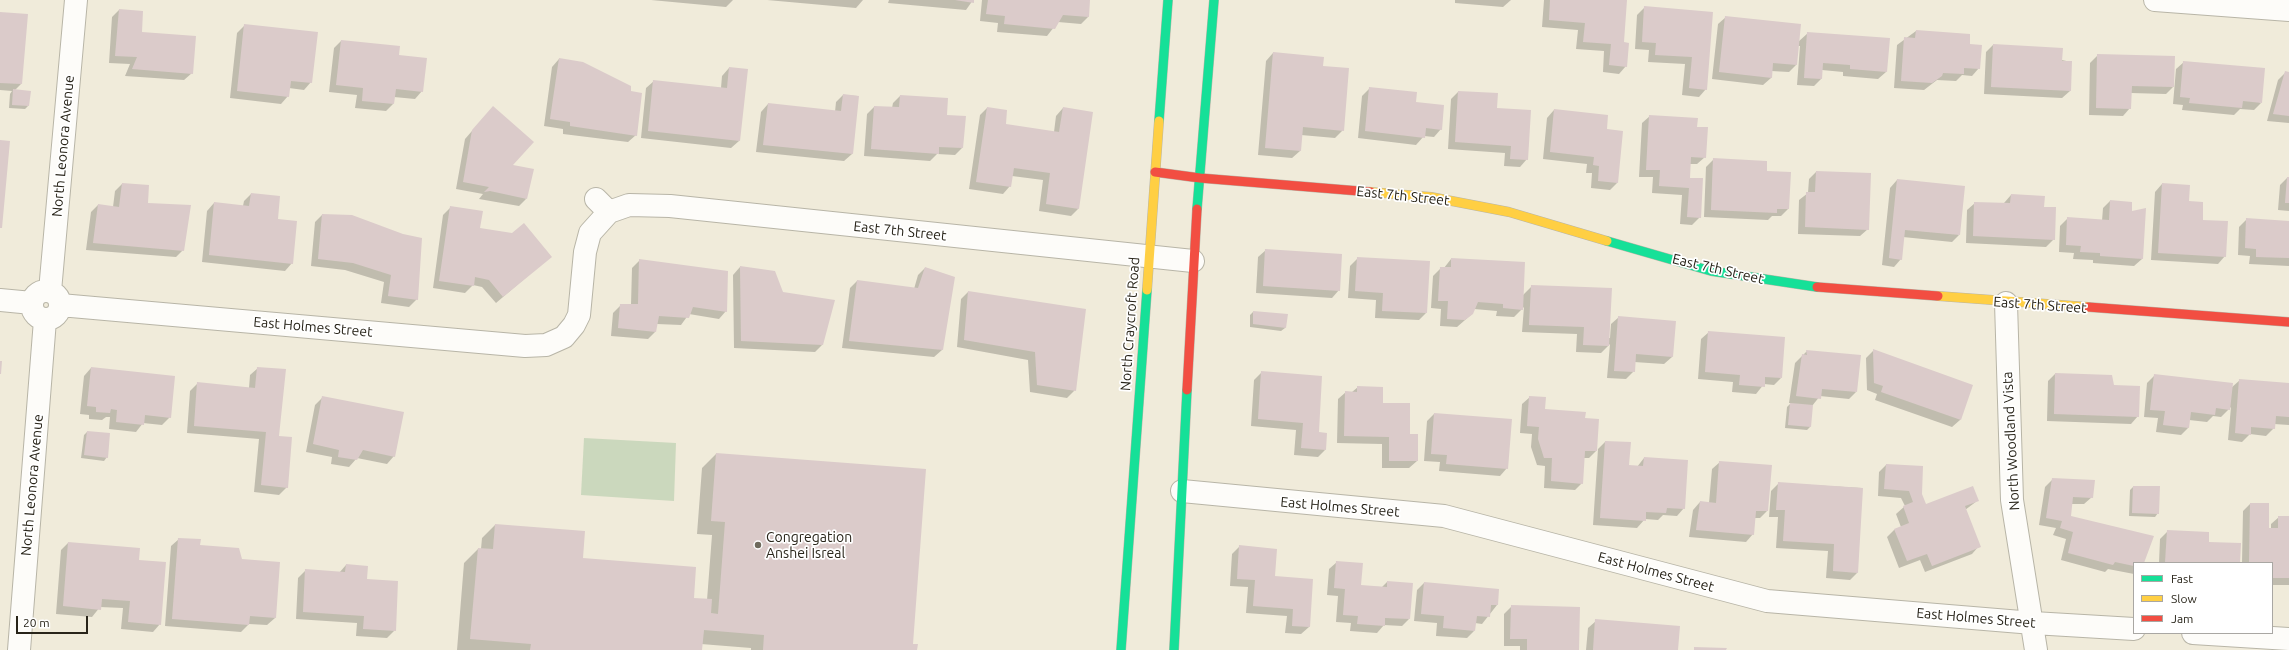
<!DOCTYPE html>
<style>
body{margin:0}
#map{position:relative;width:2289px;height:650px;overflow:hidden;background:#f0ebda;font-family:Ubuntu,sans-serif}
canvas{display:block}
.legend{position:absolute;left:2133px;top:562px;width:140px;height:72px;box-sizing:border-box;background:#fff;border:1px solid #a9a7a3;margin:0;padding:5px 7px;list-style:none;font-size:12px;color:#282419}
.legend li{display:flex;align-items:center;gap:8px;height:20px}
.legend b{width:20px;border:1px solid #a9a7a3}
.scale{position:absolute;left:16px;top:616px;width:72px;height:18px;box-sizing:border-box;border:2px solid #282419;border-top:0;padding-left:5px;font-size:12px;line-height:14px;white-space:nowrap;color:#282419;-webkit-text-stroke:3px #fff;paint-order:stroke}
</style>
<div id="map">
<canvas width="2289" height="650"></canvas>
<ul class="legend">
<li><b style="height:5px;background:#16e098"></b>Fast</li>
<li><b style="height:5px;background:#ffcf43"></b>Slow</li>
<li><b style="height:5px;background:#f24e42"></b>Jam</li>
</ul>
<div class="scale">20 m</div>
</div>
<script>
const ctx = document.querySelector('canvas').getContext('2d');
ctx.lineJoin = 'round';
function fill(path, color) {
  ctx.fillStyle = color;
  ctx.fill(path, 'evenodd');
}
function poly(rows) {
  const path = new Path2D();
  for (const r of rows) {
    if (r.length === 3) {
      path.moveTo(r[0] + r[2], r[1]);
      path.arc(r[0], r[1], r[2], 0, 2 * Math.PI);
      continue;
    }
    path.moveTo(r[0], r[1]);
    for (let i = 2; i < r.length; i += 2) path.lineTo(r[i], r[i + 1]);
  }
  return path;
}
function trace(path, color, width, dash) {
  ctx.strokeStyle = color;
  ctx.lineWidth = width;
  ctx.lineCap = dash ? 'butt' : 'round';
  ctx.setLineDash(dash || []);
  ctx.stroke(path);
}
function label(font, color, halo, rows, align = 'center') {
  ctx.font = font + ' Ubuntu,sans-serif';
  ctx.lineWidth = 3.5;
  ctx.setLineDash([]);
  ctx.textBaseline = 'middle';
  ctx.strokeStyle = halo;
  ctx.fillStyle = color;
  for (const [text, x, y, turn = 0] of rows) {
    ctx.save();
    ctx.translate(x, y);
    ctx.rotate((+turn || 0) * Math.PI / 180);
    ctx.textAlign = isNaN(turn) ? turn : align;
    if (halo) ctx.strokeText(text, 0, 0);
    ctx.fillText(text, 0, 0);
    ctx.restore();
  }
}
fill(poly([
 [584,438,676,443,674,501,581,495]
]), '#cbd8bd');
fill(poly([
 [651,0,733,0,726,7],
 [767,0,863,0,856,8],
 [889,0,973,0,966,10,888,3],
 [982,0,1089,0,1088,17,1081,24,1058,22,1047,36,997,32,998,23,980,21],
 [1455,0,1511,0,1503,7,1455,3],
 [1544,0,1626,0,1622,43,1626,66,1619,74,1603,72,1604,51,1576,49,1578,30,1542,27],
 [1645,7,1712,13,1706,89,1699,97,1682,95,1685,64,1648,62,1649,50,1635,49,1637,15],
 [119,10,141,33,192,73,184,80,125,76,130,64,109,63,112,17],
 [0,13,21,84,15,90,28,106,25,109,9,108,10,94,12,91,0,90],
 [1726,17,1798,42,1808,33,1889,39,1886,72,1878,79,1843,76,1843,72,1822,70,1821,79,1814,86,1797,85,1800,46,1798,46,1796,65,1789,72,1771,71,1771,78,1763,85,1712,79,1718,24],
 [245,25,311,82,304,90,289,88,288,96,281,104,230,98,237,33],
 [1916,31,1969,45,1979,68,1972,76,1962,75,1956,81,1937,80,1924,90,1894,88,1897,45],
 [341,41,398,56,422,91,415,99,394,97,393,104,386,111,355,108,357,95,329,92,334,48],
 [1993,45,2071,62,2070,91,2062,98,1984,94,1986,52],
 [1273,53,1322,67,1343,130,1335,138,1301,135,1300,151,1292,158,1258,155,1266,61],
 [2098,55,2173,87,2166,94,2131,93,2130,108,2123,116,2089,115,2090,63],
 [559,59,636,135,628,142,563,134,563,129,544,126,552,67],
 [2184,62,2261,103,2254,110,2240,109,2234,115,2182,110,2183,105,2173,104,2176,69],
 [729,68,739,141,731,148,641,138,646,88,654,81,721,88,722,76],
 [2286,72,2289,73,2289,123,2267,121,2278,80],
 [1370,88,1415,103,1441,129,1434,137,1424,136,1416,145,1358,138,1362,96],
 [1458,92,1496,109,1527,159,1520,167,1504,166,1505,153,1448,149,1451,99],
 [843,95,858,96,852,154,844,161,756,152,761,112,768,104,835,112,836,102],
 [900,96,946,116,965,117,962,148,955,155,937,154,930,161,864,156,867,114,874,107,892,108,893,103],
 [987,108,1004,125,1054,132,1056,116,1063,108,1078,209,1071,216,1039,211,1043,180,1012,176,1010,186,1003,194,969,189,980,115],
 [1554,110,1605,130,1622,132,1617,183,1610,190,1591,188,1592,173,1586,173,1587,164,1543,159,1547,118],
 [486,115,526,199,519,206,479,199,483,194,456,189,465,139],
 [1650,116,1696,128,1705,157,1697,164,1690,164,1689,179,1700,217,1692,225,1680,224,1682,195,1652,193,1653,177,1639,177,1642,123],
 [1714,159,1766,172,1790,173,1788,209,1781,216,1772,216,1768,220,1704,217,1706,167],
 [1816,172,1868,229,1860,236,1798,234,1799,200,1808,193,1809,179],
 [2287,178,2289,178,2289,211,2278,210,2280,185],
 [1897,180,1959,235,1952,242,1903,237,1901,259,1894,267,1882,265,1890,188],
 [122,184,147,204,183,250,176,257,86,250,91,212,98,205,113,207,115,191],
 [2162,184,2188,202,2225,256,2218,264,2151,260,2155,192],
 [251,194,277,220,292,263,285,271,202,262,207,211,214,203,243,206,244,201],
 [2011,195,2054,239,2046,247,1966,243,1967,210,1975,203,2004,203],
 [2110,201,2131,212,2142,259,2134,266,2093,263,2093,260,2073,259,2074,253,2059,252,2060,226,2068,218,2102,221,2103,208],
 [451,207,479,229,550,257,496,303,482,287,473,285,465,293,433,288,443,215],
 [322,215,352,216,417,299,409,307,381,303,384,282,345,270,311,266,315,222],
 [2247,219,2289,222,2289,266,2249,264,2250,256,2238,255,2239,227],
 [1266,250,1339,290,1332,298,1256,293,1258,257],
 [1358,258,1426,313,1419,320,1375,318,1376,300,1348,298,1350,266],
 [1451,259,1523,295,1532,286,1609,338,1610,338,1611,324,1619,317,1675,322,1672,357,1664,364,1634,362,1634,371,1626,379,1607,378,1610,344,1601,353,1576,352,1577,334,1522,332,1524,307,1514,317,1496,316,1497,311,1474,309,1472,314,1457,327,1440,326,1441,309,1431,308,1433,276,1441,268,1444,268],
 [640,260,726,311,719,319,689,314,681,325,657,324,655,332,648,339,611,336,613,313,621,305,631,305,632,268],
 [740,267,782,293,834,301,822,345,815,352,734,348,733,275],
 [925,268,942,350,934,357,842,348,850,288,857,281,914,289,918,275],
 [968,292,1085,310,1075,390,1067,398,1030,392,1028,360,957,347,961,299],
 [1253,312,1287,315,1285,328,1281,331,1250,327,1250,315],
 [1709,332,1781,378,1774,385,1764,384,1756,394,1732,392,1733,382,1698,379,1701,339],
 [1807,351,1856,392,1849,399,1820,396,1812,406,1810,427,1807,430,1785,428,1787,407,1791,403,1789,403,1795,363],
 [1873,351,1972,386,1960,420,1952,427,1875,400,1877,394,1867,390,1866,358],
 [91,368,170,417,162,425,143,423,136,432,109,429,110,417,106,417,102,420,89,419,89,415,80,414,84,376],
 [258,368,278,437,287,487,279,495,254,492,259,439,187,433,190,391,198,383,249,388,250,375],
 [1262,372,1317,433,1325,450,1318,457,1294,455,1296,430,1251,426,1254,380],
 [2055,374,2113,386,2138,416,2131,424,2047,421,2048,381],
 [2155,375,2231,388,2240,380,2289,384,2289,425,2274,424,2274,428,2266,436,2250,434,2242,442,2228,440,2231,407,2221,417,2213,416,2207,422,2189,420,2188,428,2181,435,2156,432,2158,418,2144,417,2147,383],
 [1358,387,1382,404,1409,435,1417,461,1409,468,1382,468,1382,444,1337,443,1338,399,1346,392,1352,392],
 [1530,397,1544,410,1584,419,1596,451,1605,442,1628,466,1637,467,1644,458,1684,508,1677,516,1663,515,1658,520,1645,519,1637,528,1593,525,1598,449,1589,458,1584,458,1582,483,1575,490,1544,488,1545,466,1537,465,1531,447,1532,434,1520,433,1522,404],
 [322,398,394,456,387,464,357,458,349,467,331,464,332,457,306,452,315,405],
 [1434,414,1507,468,1500,476,1439,471,1440,462,1424,461,1427,421],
 [87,432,107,457,104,461,81,458,84,435],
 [716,454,916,650,751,650,751,648,701,644,701,650,457,650,464,563,478,549,481,549,482,538,495,525,581,559,692,599,707,600,712,535,697,534,702,468],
 [1720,462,1767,511,1760,518,1754,518,1753,534,1746,542,1689,537,1693,510,1700,502,1709,503,1712,469],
 [1886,465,1925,505,1977,501,1965,510,1979,546,1972,554,1925,572,1920,560,1899,568,1887,537,1894,530,1901,527,1896,514,1905,506,1901,498,1878,496,1879,472],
 [2053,479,2092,497,2084,504,2071,504,2070,517,2143,563,2134,563,2134,574,2108,569,2105,572,2061,560,2066,539,2053,535,2056,528,2039,525,2045,487],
 [1779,483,1862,488,1857,573,1850,580,1826,578,1828,551,1776,548,1778,517,1769,517,1771,491],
 [2133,487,2158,513,2155,517,2129,516,2130,490],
 [2250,504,2268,529,2271,529,2271,524,2279,517,2289,517,2289,585,2272,585,2272,563,2242,563,2243,511],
 [2168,531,2239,563,2159,563,2160,539],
 [179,539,241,560,279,563,275,618,267,625,249,624,241,632,165,626,171,546],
 [68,543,138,561,160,624,153,632,121,629,123,608,100,607,92,617,56,614,61,550],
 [1240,546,1274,577,1312,580,1309,627,1301,634,1285,633,1287,616,1246,613,1248,587,1230,586,1232,554],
 [1337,562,1360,586,1382,587,1387,582,1409,619,1402,626,1384,625,1377,633,1350,631,1351,623,1336,622,1338,596,1327,595,1329,569],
 [346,565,366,580,395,630,387,638,356,636,357,623,296,619,298,578,306,570,339,573],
 [1424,583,1497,605,1482,624,1475,623,1474,631,1467,638,1436,636,1437,623,1414,621,1417,590],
 [1512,606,1578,650,1520,650,1520,646,1504,646,1504,614],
 [1596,621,1677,650,1586,650,1588,628]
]), '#0003');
fill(poly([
 [955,0,974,0,974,3],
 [988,0,1090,0,1089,17,1063,15,1055,29,1004,24,1005,16,986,14],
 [1550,0,1627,0,1624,42,1629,43,1627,67,1609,65,1611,44,1583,42,1585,23,1549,20],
 [1644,6,1713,12,1707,90,1689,88,1692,57,1655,55,1656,43,1642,42],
 [119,9,143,11,142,32,196,36,193,74,132,69,137,57,115,56],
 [0,12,28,14,22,84,0,83],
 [1725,16,1801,24,1797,65,1773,63,1772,78,1719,72],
 [244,24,318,32,312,83,291,81,289,97,237,91],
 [1916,30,1970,34,1970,44,1982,45,1980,69,1964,68,1964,74,1943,73,1942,76,1932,83,1901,81,1904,37,1915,38],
 [1807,32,1890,38,1887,72,1850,69,1850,65,1823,63,1822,79,1804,78],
 [341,40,400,46,399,55,427,58,423,92,396,89,394,104,362,101,363,88,336,85],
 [1993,44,2063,48,2062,61,2072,61,2071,91,1991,87],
 [1273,52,1324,57,1323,66,1349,68,1344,131,1303,127,1301,151,1265,148],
 [2097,54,2175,56,2174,87,2132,86,2131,109,2096,108],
 [559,58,583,62,631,86,631,91,642,93,637,136,570,126,570,122,550,119],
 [2183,61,2265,68,2262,103,2243,101,2242,108,2189,103,2190,98,2180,97],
 [729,67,748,69,740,141,648,131,653,80,727,88],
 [2285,71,2289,72,2289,116,2273,114],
 [1369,87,1417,92,1416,102,1444,105,1442,130,1426,128,1425,138,1365,131],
 [13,89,31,91,29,106,12,105],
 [1458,91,1498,93,1497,108,1531,110,1528,160,1510,159,1511,146,1455,142],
 [843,94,859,96,853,154,763,145,768,103,841,111],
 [900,95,948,98,947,115,966,116,963,148,939,147,939,154,871,149,874,106,899,107],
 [493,106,534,142,513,165,534,169,527,199,490,191,484,192,489,187,463,182,472,130],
 [987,107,1007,110,1006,124,1059,132,1063,107,1093,112,1079,209,1046,204,1050,173,1014,168,1011,187,976,182],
 [1554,109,1608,115,1607,129,1623,131,1618,183,1598,181,1599,166,1593,165,1594,157,1550,152],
 [1649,115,1698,118,1697,127,1708,127,1706,158,1691,157,1690,178,1703,178,1701,218,1687,217,1689,188,1659,186,1660,170,1646,170],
 [0,140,10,141,2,228,0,228],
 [1713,158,1767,161,1767,171,1791,172,1789,209,1777,209,1777,213,1711,210],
 [1816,171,1871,173,1869,230,1805,227,1806,192,1815,192],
 [2287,177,2289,177,2289,203,2285,203],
 [1897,179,1965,186,1960,235,1905,230,1902,260,1889,258],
 [122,183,149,185,148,203,191,205,184,251,93,243,98,204,119,207],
 [2162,183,2190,185,2189,201,2203,202,2203,220,2228,221,2226,257,2158,253],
 [251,193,280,196,278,219,297,221,293,264,209,255,214,202,249,206],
 [2011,194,2045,196,2044,207,2056,207,2055,240,1973,236,1974,202,2010,203],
 [2110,200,2132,202,2132,211,2146,208,2143,259,2100,256,2100,253,2080,252,2081,246,2066,245,2067,217,2109,220],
 [450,206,483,211,480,228,512,233,524,223,552,257,503,297,489,280,475,277,474,286,439,281],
 [322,214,352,215,403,234,422,238,418,300,388,296,391,275,353,263,318,259],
 [2246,218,2289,221,2289,258,2256,257,2256,249,2245,248],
 [1265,249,1342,254,1340,291,1263,286],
 [1357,257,1430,261,1427,313,1382,311,1383,293,1355,291],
 [1451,258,1525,262,1523,310,1503,308,1503,304,1478,302,1473,314,1465,320,1447,319,1448,301,1438,301,1440,267,1451,267],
 [639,259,728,271,727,312,693,307,689,318,659,316,656,332,618,328,620,304,638,304],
 [740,266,775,271,783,292,835,300,823,345,741,341],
 [925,267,955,277,943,350,849,341,857,280,918,288],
 [1531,285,1612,288,1609,346,1583,345,1584,327,1529,325],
 [968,291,1086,309,1076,391,1037,385,1035,352,964,340],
 [1253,311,1288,314,1286,328,1253,324],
 [1618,316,1676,321,1673,357,1636,354,1635,372,1614,371],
 [1708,331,1785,337,1782,378,1765,377,1765,387,1739,385,1740,375,1705,372],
 [1873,349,1973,385,1961,420,1881,392,1883,386,1874,383],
 [1806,350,1861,355,1857,392,1822,389,1821,399,1796,396,1802,354,1807,355],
 [0,361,2,361,1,374,0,374],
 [91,367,175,376,171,418,145,415,144,425,116,422,117,410,111,409,110,413,96,412,96,407,87,406],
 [257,367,286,369,279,436,292,437,288,488,261,485,266,432,194,426,197,382,255,388],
 [1261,371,1322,376,1319,432,1327,433,1326,450,1301,448,1303,423,1258,419],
 [2055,373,2112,375,2114,385,2140,386,2139,417,2054,414],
 [2154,374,2233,383,2230,410,2216,408,2215,415,2191,412,2189,428,2163,425,2165,411,2150,410],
 [2239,379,2289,383,2289,417,2276,416,2275,429,2251,427,2251,435,2235,433],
 [1357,386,1383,387,1383,403,1410,403,1410,434,1418,434,1418,461,1389,461,1389,437,1344,436,1345,391,1357,392],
 [322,396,404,412,395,457,363,450,357,460,338,457,339,450,313,444],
 [1529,396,1546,397,1545,409,1586,412,1585,418,1599,419,1597,451,1585,451,1583,484,1551,481,1552,458,1544,458,1538,439,1539,427,1527,426],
 [1790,403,1813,405,1811,427,1788,425],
 [1434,413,1512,419,1508,469,1446,464,1447,455,1431,454],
 [87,431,110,433,108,458,84,455],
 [1605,441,1631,442,1629,465,1643,466,1644,457,1688,460,1685,509,1667,508,1666,513,1646,512,1646,521,1600,518],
 [716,453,926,469,913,644,918,644,917,650,763,650,764,635,704,630,702,650,530,650,531,644,470,639,478,548,493,549,495,524,585,531,583,558,696,567,694,598,712,599,711,613,718,614,725,522,711,521],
 [1719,461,1772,465,1768,511,1756,511,1754,535,1696,530,1700,501,1716,503],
 [1886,464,1923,466,1922,494,1926,504,1973,486,1979,501,1965,506,1981,547,1932,566,1927,554,1907,561,1894,529,1909,523,1903,506,1913,502,1909,491,1884,489],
 [2052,478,2095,480,2093,498,2073,497,2071,516,2154,536,2144,563,2134,563,2134,566,2115,562,2113,565,2068,553,2073,532,2060,528,2062,521,2046,518],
 [1778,482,1863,488,1858,573,1833,571,1834,544,1783,541,1785,510,1776,510],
 [2133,486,2160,486,2159,514,2132,513],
 [2250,503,2269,503,2269,528,2278,528,2278,516,2289,516,2289,578,2272,578,2272,563,2249,563],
 [2167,530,2209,532,2209,542,2241,543,2240,563,2165,563],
 [178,538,201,539,200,545,239,548,242,559,280,562,276,618,250,616,249,625,172,619],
 [68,542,140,548,139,560,166,562,161,625,128,622,130,601,102,599,101,610,63,606],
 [1239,545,1277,549,1275,576,1313,579,1310,627,1292,626,1293,609,1253,606,1255,580,1237,579],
 [1336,561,1363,563,1361,585,1387,587,1387,581,1413,583,1410,619,1385,618,1385,626,1357,624,1358,616,1343,615,1345,589,1334,588],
 [346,564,368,566,367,579,398,581,396,631,363,629,364,616,303,612,305,569,345,572],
 [1424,582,1499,589,1498,605,1491,605,1490,617,1477,616,1475,631,1443,628,1444,616,1421,614],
 [1511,605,1580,607,1579,650,1527,650,1527,639,1510,639],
 [1595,619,1680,626,1678,650,1593,650],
 [1694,647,1727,648,1726,650,1694,650]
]), '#dbcbca');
const street = poly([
 [2155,0,2289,10],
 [609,212,629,205,670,206,1193,261],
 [46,305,14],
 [50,291,76,0],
 [0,300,32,303],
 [2006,303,2012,500,2036,650],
 [60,305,525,346,546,345,564,337,574,325,579,315,585,252,590,233,609,212,596,199],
 [1182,491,1444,516,1767,601,2033,623,2134,629],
 [2193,633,2289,639],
 [19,650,45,320]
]);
const fast = poly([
 [1159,121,1168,0],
 [1197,209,1214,0],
 [1607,241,1711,271,1817,287],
 [1121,650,1147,290],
 [1174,650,1187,390]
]);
const slow = poly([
 [1371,192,1431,197,1509,212,1607,241],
 [1147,290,1159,121],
 [1938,296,2088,307]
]);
const jam = poly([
 [1155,172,1200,178,1371,192],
 [1817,287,1938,296],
 [2088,307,2289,322],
 [1187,390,1197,209]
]);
trace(street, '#b8b5a7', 24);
trace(fast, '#b8b5a7', 10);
trace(slow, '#b8b5a7', 10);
trace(jam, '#b8b5a7', 10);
trace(street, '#fdfcf9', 22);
trace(fast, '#16e098', 9);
trace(slow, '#ffcf43', 9);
trace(jam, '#f24e42', 9);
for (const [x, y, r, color] of [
 [758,545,4,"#6e6a5d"]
]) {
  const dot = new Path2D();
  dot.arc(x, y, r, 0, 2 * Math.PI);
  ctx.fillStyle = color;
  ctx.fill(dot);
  trace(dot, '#fff', 1.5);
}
label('14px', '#282419', '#fff', [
 ["North Leonora Avenue",63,146,-85],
 ["East 7th Street",1403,196,6],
 ["East 7th Street",900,231,6],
 ["East 7th Street",1718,269,13],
 ["East 7th Street",2040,305,4],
 ["North Craycroft Road",1130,324,-86],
 ["East Holmes Street",313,327,5],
 ["North Woodland Vista",2011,441,-93],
 ["North Leonora Avenue",32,485,-85],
 ["East Holmes Street",1340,507,5],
 ["East Holmes Street",1656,572,15],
 ["East Holmes Street",1976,618,5]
]);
label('14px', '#282419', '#fff', [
 ["Congregation",766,537],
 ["Anshei Isreal",766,553]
], 'left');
</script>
